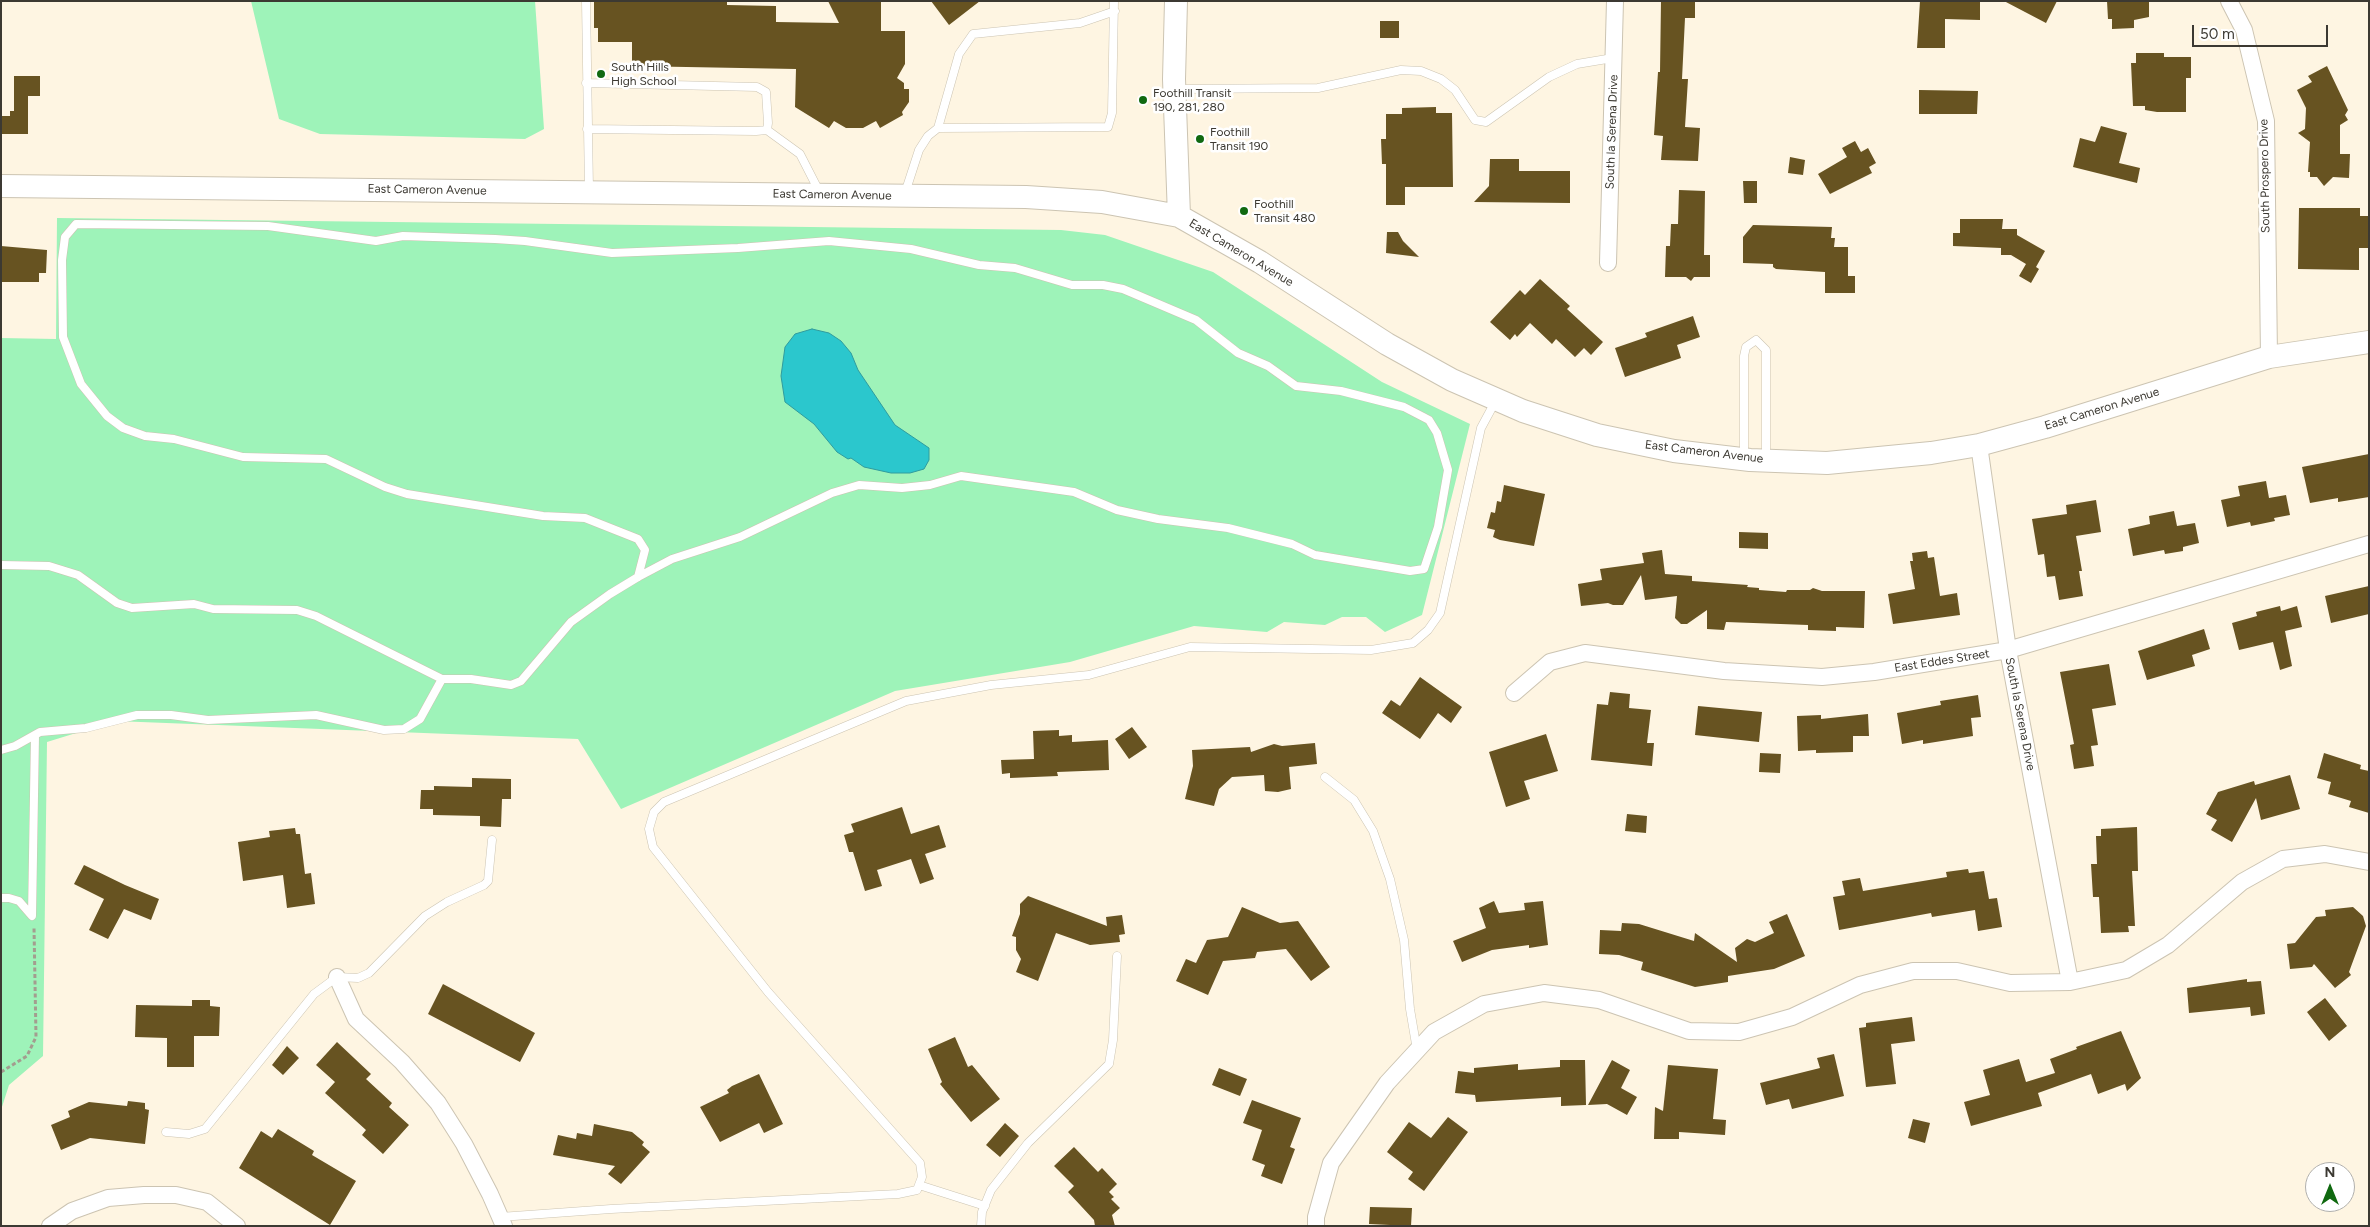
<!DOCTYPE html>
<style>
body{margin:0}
#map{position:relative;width:2370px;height:1227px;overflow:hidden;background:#fef5e2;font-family:Figtree,sans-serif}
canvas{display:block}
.frame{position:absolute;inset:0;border:2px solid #3c3932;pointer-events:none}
.north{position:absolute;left:2305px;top:1162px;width:50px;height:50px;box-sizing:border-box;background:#fff;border:1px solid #b1b0ad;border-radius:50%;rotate:0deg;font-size:14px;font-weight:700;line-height:20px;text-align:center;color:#3c3932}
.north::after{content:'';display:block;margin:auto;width:18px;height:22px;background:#106910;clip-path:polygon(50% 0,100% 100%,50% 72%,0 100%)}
.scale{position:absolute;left:2192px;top:25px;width:136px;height:22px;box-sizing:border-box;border:2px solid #3c3932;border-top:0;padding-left:6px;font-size:15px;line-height:18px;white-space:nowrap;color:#3c3932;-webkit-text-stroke:4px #fff;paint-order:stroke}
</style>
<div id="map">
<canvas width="2370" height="1227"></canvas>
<div class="frame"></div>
<div class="north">N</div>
<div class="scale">50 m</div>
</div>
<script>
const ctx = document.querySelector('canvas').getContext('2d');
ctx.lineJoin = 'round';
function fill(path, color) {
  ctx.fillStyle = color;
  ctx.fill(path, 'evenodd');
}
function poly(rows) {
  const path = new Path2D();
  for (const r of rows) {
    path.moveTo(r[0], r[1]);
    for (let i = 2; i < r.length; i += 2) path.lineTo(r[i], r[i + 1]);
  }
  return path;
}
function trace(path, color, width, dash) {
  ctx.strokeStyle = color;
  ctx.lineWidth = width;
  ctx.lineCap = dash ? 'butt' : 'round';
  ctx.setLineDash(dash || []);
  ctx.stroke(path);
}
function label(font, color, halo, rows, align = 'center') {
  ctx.font = font + ' Figtree,sans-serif';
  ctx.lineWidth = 5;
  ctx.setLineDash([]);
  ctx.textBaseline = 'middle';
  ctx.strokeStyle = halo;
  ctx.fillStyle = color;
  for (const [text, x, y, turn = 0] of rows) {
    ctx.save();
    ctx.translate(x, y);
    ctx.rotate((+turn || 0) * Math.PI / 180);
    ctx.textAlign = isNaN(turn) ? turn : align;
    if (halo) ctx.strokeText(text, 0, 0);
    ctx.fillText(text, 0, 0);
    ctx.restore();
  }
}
fill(poly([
 [251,1,535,1,544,129,525,139,320,134,279,119],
 [57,218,1061,230,1105,235,1213,272,1382,382,1470,424,1422,615,1385,632,1366,617,1342,617,1325,625,1284,622,1267,632,1194,626,1070,662,895,691,621,809,578,739,115,721,47,742,43,1056,9,1085,1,1110,1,338,56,339]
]), '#9ef3b9');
const water = poly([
 [812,329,829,333,841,341,851,353,858,370,895,425,929,448,929,460,924,469,910,473,891,473,864,467,851,458,848,459,837,452,814,424,785,402,781,376,785,347,795,334,812,329]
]);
fill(water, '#2bc7cd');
trace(water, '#309c9e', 1);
fill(poly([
 [703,1,727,2,727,5,776,6,776,22,839,23,828,1,881,1,881,31,905,31,905,64,897,78,904,83,904,89,909,89,909,102,902,112,903,115,880,128,876,121,863,128,846,128,834,121,829,128,795,107,796,69,632,66,632,42,598,42,598,28,594,28,594,2],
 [931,1,980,1,949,25],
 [1661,1,1695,1,1695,18,1685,18,1682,79,1688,79,1685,127,1700,128,1698,161,1661,160,1663,136,1654,135,1658,72,1660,72],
 [1920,1,1980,1,1980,20,1945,19,1945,48,1917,48],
 [2004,1,2057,1,2046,23],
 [2107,1,2149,1,2149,17,2134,20,2134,28,2112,29,2112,19,2108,19],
 [1380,21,1399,21,1399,38,1380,38],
 [2136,53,2164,53,2164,57,2191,57,2191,78,2186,78,2186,112,2157,112,2145,110,2145,106,2133,106,2131,63,2136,63],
 [2327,66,2348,110,2345,115,2348,120,2340,125,2340,154,2350,154,2349,178,2333,177,2324,186,2317,177,2310,177,2310,172,2308,172,2310,142,2298,133,2305,129,2306,108,2297,90,2312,82,2308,76],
 [14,76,40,76,40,96,28,96,28,134,1,134,1,116,10,116,10,111,14,111],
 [1919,90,1978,91,1977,114,1919,114],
 [1436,107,1436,113,1452,113,1453,187,1405,187,1405,205,1386,205,1386,164,1382,164,1381,139,1386,139,1386,114,1402,114,1402,108],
 [2101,126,2127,133,2119,163,2140,168,2137,183,2073,167,2080,138,2095,142],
 [1855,141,1861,152,1868,148,1876,163,1869,167,1872,173,1830,194,1818,174,1847,157,1842,148],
 [1790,157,1805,160,1803,175,1788,173],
 [1490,159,1519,159,1519,171,1570,171,1570,203,1474,202,1489,186],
 [1743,181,1757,181,1757,203,1744,203],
 [1679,190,1705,191,1704,255,1710,255,1710,277,1694,277,1691,281,1686,277,1665,277,1666,246,1670,246,1671,224,1678,224],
 [2299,208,2360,208,2360,216,2369,216,2369,248,2359,248,2359,270,2298,269],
 [1960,219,2003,219,2002,229,2017,229,2017,235,2045,251,2036,267,2039,269,2031,283,2019,276,2026,264,2011,255,2001,255,2001,248,1953,246,1953,233,1960,233],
 [1753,225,1832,227,1831,238,1835,238,1834,247,1848,247,1848,276,1855,276,1855,293,1825,293,1825,272,1776,269,1773,267,1773,264,1743,263,1743,237],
 [1387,232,1398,232,1403,241,1419,257,1386,253],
 [1,246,47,250,46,273,39,273,39,282,1,282],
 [1540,279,1570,306,1567,309,1603,342,1591,355,1584,348,1575,357,1556,339,1552,344,1530,323,1517,337,1515,334,1510,340,1490,322,1520,290,1525,295],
 [1693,316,1700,337,1677,345,1681,358,1625,377,1615,348,1647,337,1645,333],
 [2369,454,2369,497,2338,502,2338,498,2310,503,2302,467],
 [2266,481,2269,498,2286,495,2290,515,2274,518,2275,521,2251,526,2250,522,2227,527,2221,500,2240,496,2238,486],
 [1504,485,1545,494,1534,546,1500,540,1493,537,1495,530,1487,528,1491,512,1495,513,1497,501,1501,502],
 [2096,500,2101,532,2076,536,2082,571,2079,571,2083,596,2059,600,2055,576,2047,577,2044,554,2038,555,2032,519,2067,514,2066,505],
 [2174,511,2177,526,2195,523,2199,543,2183,547,2183,551,2165,554,2164,550,2133,556,2128,529,2150,524,2149,516],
 [1739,532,1768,533,1768,549,1739,548],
 [1662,550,1665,574,1692,576,1692,581,1748,585,1747,587,1759,588,1759,590,1786,592,1787,590,1810,590,1813,588,1822,591,1865,591,1864,628,1836,627,1836,631,1808,630,1808,625,1726,622,1724,630,1707,629,1707,610,1687,624,1681,624,1675,618,1677,596,1645,600,1641,575,1623,605,1613,605,1608,603,1581,606,1578,584,1602,580,1600,569,1644,563,1642,553],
 [1927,551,1928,558,1934,557,1940,596,1957,593,1960,615,1893,624,1888,594,1915,589,1910,561,1913,561,1912,553],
 [2369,586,2369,614,2331,623,2325,596],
 [2280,606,2281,611,2297,606,2302,627,2285,631,2292,666,2280,670,2273,642,2239,650,2232,623,2257,616,2256,612],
 [2204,629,2210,649,2192,655,2195,666,2147,680,2138,651],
 [2109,664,2116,705,2092,709,2098,745,2091,746,2094,766,2074,769,2070,745,2074,744,2060,672],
 [1420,677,1462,707,1451,723,1438,713,1420,739,1382,713,1391,700,1400,706],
 [1610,692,1630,694,1629,708,1651,710,1647,743,1654,743,1652,766,1591,760,1597,704,1608,705],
 [1978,695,1981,717,1971,718,1973,736,1923,744,1923,740,1902,744,1897,713,1941,705,1940,701],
 [1698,706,1762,712,1759,742,1695,735],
 [1868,714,1869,736,1853,736,1853,752,1816,753,1816,750,1798,751,1797,716,1821,715,1821,719],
 [1132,727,1147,747,1129,759,1115,739],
 [1059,730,1059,736,1072,735,1072,742,1108,740,1109,770,1057,772,1058,776,1010,778,1010,773,1002,774,1001,760,1034,759,1033,731],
 [1546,734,1558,771,1524,781,1530,799,1506,807,1489,752],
 [1315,743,1317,764,1289,767,1291,789,1278,792,1265,791,1264,775,1232,777,1219,789,1214,806,1185,799,1193,766,1192,750,1250,747,1251,752,1274,744,1282,746],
 [1760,753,1781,754,1780,773,1759,772],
 [2324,753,2361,765,2360,769,2369,771,2369,813,2349,807,2351,801,2328,794,2331,782,2317,778],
 [2290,775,2300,809,2261,820,2256,798,2232,842,2211,830,2217,820,2206,814,2218,792,2254,781,2255,785],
 [472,778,511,779,511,799,502,799,501,827,480,826,480,816,433,815,433,809,420,809,421,790,434,790,434,786,472,787],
 [902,807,911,834,939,825,946,847,925,854,934,879,920,884,911,859,877,870,882,886,865,891,853,852,849,852,844,835,854,832,851,824],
 [1627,814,1647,816,1646,833,1625,831],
 [2137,827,2138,871,2132,871,2135,926,2128,926,2129,932,2101,933,2099,897,2093,897,2091,864,2097,864,2096,836,2101,836,2101,829],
 [295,828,296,834,300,834,305,874,311,873,315,904,287,908,283,875,243,881,238,842,270,837,269,831],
 [84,865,125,885,159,899,151,920,124,909,108,939,89,930,104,899,74,884],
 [1968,869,1969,873,1984,871,1989,899,1997,898,2002,927,1978,931,1975,910,1932,917,1931,913,1839,930,1833,897,1845,895,1842,881,1860,878,1863,891,1947,877,1946,872],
 [1028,896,1107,926,1106,917,1122,915,1125,934,1119,935,1120,942,1090,945,1056,933,1038,981,1016,972,1021,959,1016,950,1016,937,1012,936,1020,914,1020,904],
 [1494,901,1499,913,1525,910,1524,903,1543,901,1548,945,1529,948,1529,945,1492,950,1462,962,1453,941,1486,928,1479,908],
 [1242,907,1280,923,1298,921,1330,967,1311,981,1286,949,1257,952,1255,958,1223,961,1208,995,1176,981,1186,959,1196,963,1207,940,1228,937],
 [2353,907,2363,916,2366,926,2349,972,2351,975,2335,988,2314,964,2312,967,2290,969,2287,944,2295,943,2316,917,2326,916,2325,910],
 [1787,914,1805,956,1774,969,1728,976,1728,982,1695,987,1641,970,1643,962,1619,955,1599,954,1600,930,1621,931,1622,923,1639,924,1694,941,1695,933,1737,962,1735,948,1747,939,1755,942,1774,933,1769,922],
 [2247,979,2247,982,2261,981,2265,1014,2251,1016,2250,1007,2189,1013,2187,988],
 [443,984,535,1033,520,1062,428,1014],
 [2325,998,2347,1026,2329,1041,2307,1012],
 [192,1000,210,1000,210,1006,220,1007,219,1036,194,1036,194,1067,167,1067,167,1038,135,1037,136,1005,192,1006],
 [1912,1017,1915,1041,1891,1044,1896,1084,1866,1087,1859,1028,1866,1027,1866,1023],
 [2121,1031,2141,1078,2127,1091,2125,1084,2098,1094,2091,1074,2038,1093,2042,1106,1971,1126,1964,1102,1990,1095,1983,1070,2019,1059,2026,1082,2055,1073,2050,1059,2077,1049,2076,1047],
 [955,1037,968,1067,972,1065,1000,1099,971,1122,940,1084,942,1082,928,1049],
 [337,1042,371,1074,366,1079,392,1103,389,1107,409,1125,383,1154,362,1135,366,1130,325,1093,335,1082,316,1065],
 [287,1046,299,1058,283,1075,272,1065],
 [1834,1054,1844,1096,1792,1109,1789,1099,1766,1105,1760,1083,1820,1068,1817,1058],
 [1560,1060,1585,1060,1586,1105,1561,1106,1561,1097,1476,1102,1475,1095,1455,1093,1458,1071,1474,1073,1474,1068,1518,1064,1518,1070,1560,1067],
 [1612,1060,1630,1070,1621,1088,1637,1097,1627,1115,1607,1104,1588,1105],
 [1668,1065,1718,1069,1713,1119,1726,1120,1725,1135,1679,1132,1679,1139,1654,1139,1655,1107,1663,1111],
 [1219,1068,1247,1079,1240,1096,1212,1085],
 [759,1074,783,1124,764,1133,759,1123,720,1142,700,1107,729,1093,727,1090,732,1086],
 [1252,1100,1301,1118,1290,1147,1295,1149,1282,1184,1261,1176,1265,1165,1252,1160,1262,1130,1243,1123],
 [128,1101,145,1103,145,1109,149,1110,145,1144,90,1138,61,1150,51,1125,70,1117,68,1111,89,1102,127,1106],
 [1448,1117,1468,1132,1424,1191,1408,1179,1413,1172,1387,1152,1409,1122,1431,1138],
 [1913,1119,1930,1123,1925,1143,1908,1138],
 [1005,1123,1019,1136,1000,1157,986,1145],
 [594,1124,632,1132,644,1142,642,1145,650,1152,621,1184,608,1174,615,1166,553,1155,558,1135,576,1139,577,1133,592,1136],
 [278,1129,314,1151,312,1155,356,1181,330,1225,239,1168,261,1131,272,1138],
 [1074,1147,1098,1172,1102,1168,1117,1184,1109,1192,1114,1197,1111,1199,1120,1208,1112,1215,1115,1226,1095,1226,1094,1220,1068,1192,1074,1186,1054,1166],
 [1370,1207,1412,1208,1411,1226,1369,1224]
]), '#675321');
const service = poly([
 [586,1,589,190],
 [586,83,757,87,766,92,768,123,767,130,756,131,587,129],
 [1177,89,1318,88,1401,70,1421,71,1441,79,1455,90,1475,120,1486,122,1549,77,1577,64,1613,58],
 [938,128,959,54,973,34,1080,23,1115,11],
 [767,130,800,154,820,193],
 [905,193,919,150,928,136,938,128,1108,127,1112,113,1114,1],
 [1744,458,1744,356,1746,347,1756,340,1766,350,1766,458],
 [1,565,49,566,78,575,117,603,132,608,194,604,213,609,297,610,316,616,442,679],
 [1,750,15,746,40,732,86,728,137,715,171,715,208,720,316,715,384,730,404,729,420,719,442,679,471,679,511,685,521,681,571,622,610,594,638,577,672,559,740,537,832,493,859,485,902,488,930,485,961,476,1074,492,1117,510,1158,519,1228,528,1292,544,1315,555,1410,571,1424,569,1438,527,1448,470,1437,433,1429,420,1404,407,1341,391,1296,386,1268,366,1238,353,1196,320,1123,289,1103,285,1072,285,1015,268,979,265,911,249,829,241,738,248,612,253,525,241,495,239,403,236,376,241,268,226,76,224,65,237,62,260,63,337,81,384,107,416,123,428,145,436,174,439,243,457,326,459,385,487,407,494,543,516,585,518,638,539,645,550,638,577],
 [1325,777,1354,800,1373,831,1390,879,1404,940,1410,1009,1417,1050],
 [1,898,9,898,19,901,32,916,35,735],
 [166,1132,189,1134,205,1129,314,994,337,977,358,978,369,973,425,916,447,902,484,885,488,881,492,840],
 [919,1185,985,1206],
 [500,1217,611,1209,898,1194,917,1190,922,1177,920,1163,768,992,653,847,649,829,654,812,664,802,906,701,991,685,1089,675,1190,647,1371,650,1413,643,1428,630,1440,613,1481,428,1495,402],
 [981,1226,982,1212,991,1190,1028,1143,1109,1064,1113,1040,1117,956]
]);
const minor = poly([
 [2229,1,2244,30,2266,121,2269,357],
 [1608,263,1615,1],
 [1979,445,2008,650,2070,982],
 [1514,693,1550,662,1585,653,1724,671,1822,677,1874,672,2008,650,2369,544],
 [337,977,356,1019,402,1062,438,1103,464,1144,490,1194,504,1226],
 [50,1226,72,1211,108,1198,144,1195,176,1195,207,1202,237,1226],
 [1316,1226,1316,1217,1331,1163,1387,1083,1434,1032,1484,1004,1544,993,1599,1000,1689,1031,1739,1032,1792,1017,1860,985,1913,971,1957,971,2010,983,2070,982,2126,970,2168,945,2242,882,2283,859,2325,854,2369,862]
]);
const secondary = poly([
 [1176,1,1174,79,1179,216],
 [1,186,1026,197,1102,202,1179,216,1260,262,1387,344,1452,380,1523,411,1597,435,1674,451,1750,460,1827,463,1931,453,1979,445,2045,427,2269,357,2369,342]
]);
trace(service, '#ccc4b2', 9);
trace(minor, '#ccc4b2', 18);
trace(secondary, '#ccc4b2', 24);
trace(poly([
 [1,1072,27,1056,36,1037,34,927]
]), '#a39d8f', 3, [4, 2.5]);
trace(service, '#fff', 8);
trace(minor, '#fff', 16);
trace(secondary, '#fff', 22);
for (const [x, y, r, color] of [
 [601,74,5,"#106910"],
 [1143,100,5,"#106910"],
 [1200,139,5,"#106910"],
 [1244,211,5,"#106910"]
]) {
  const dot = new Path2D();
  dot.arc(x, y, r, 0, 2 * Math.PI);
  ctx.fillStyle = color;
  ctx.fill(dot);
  trace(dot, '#fff', 2);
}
label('12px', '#3c3932', '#fff', [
 ["South Hills",611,67],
 ["High School",611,81],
 ["Foothill Transit",1153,93],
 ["190, 281, 280",1153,107],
 ["Foothill",1210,132],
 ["Transit 190",1210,146],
 ["Foothill",1254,204],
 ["Transit 480",1254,218]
], 'left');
label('12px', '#3c3932', '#fff', [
 ["South la Serena Drive",1612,132,-88],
 ["South Prospero Drive",2265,176,-91],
 ["East Cameron Avenue",427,190,1],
 ["East Cameron Avenue",832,195,1],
 ["East Cameron Avenue",1241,253,31],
 ["East Cameron Avenue",2102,409,-17],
 ["East Cameron Avenue",1704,452,7],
 ["East Eddes Street",1942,661,-9],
 ["South la Serena Drive",2020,714,79]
]);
</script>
